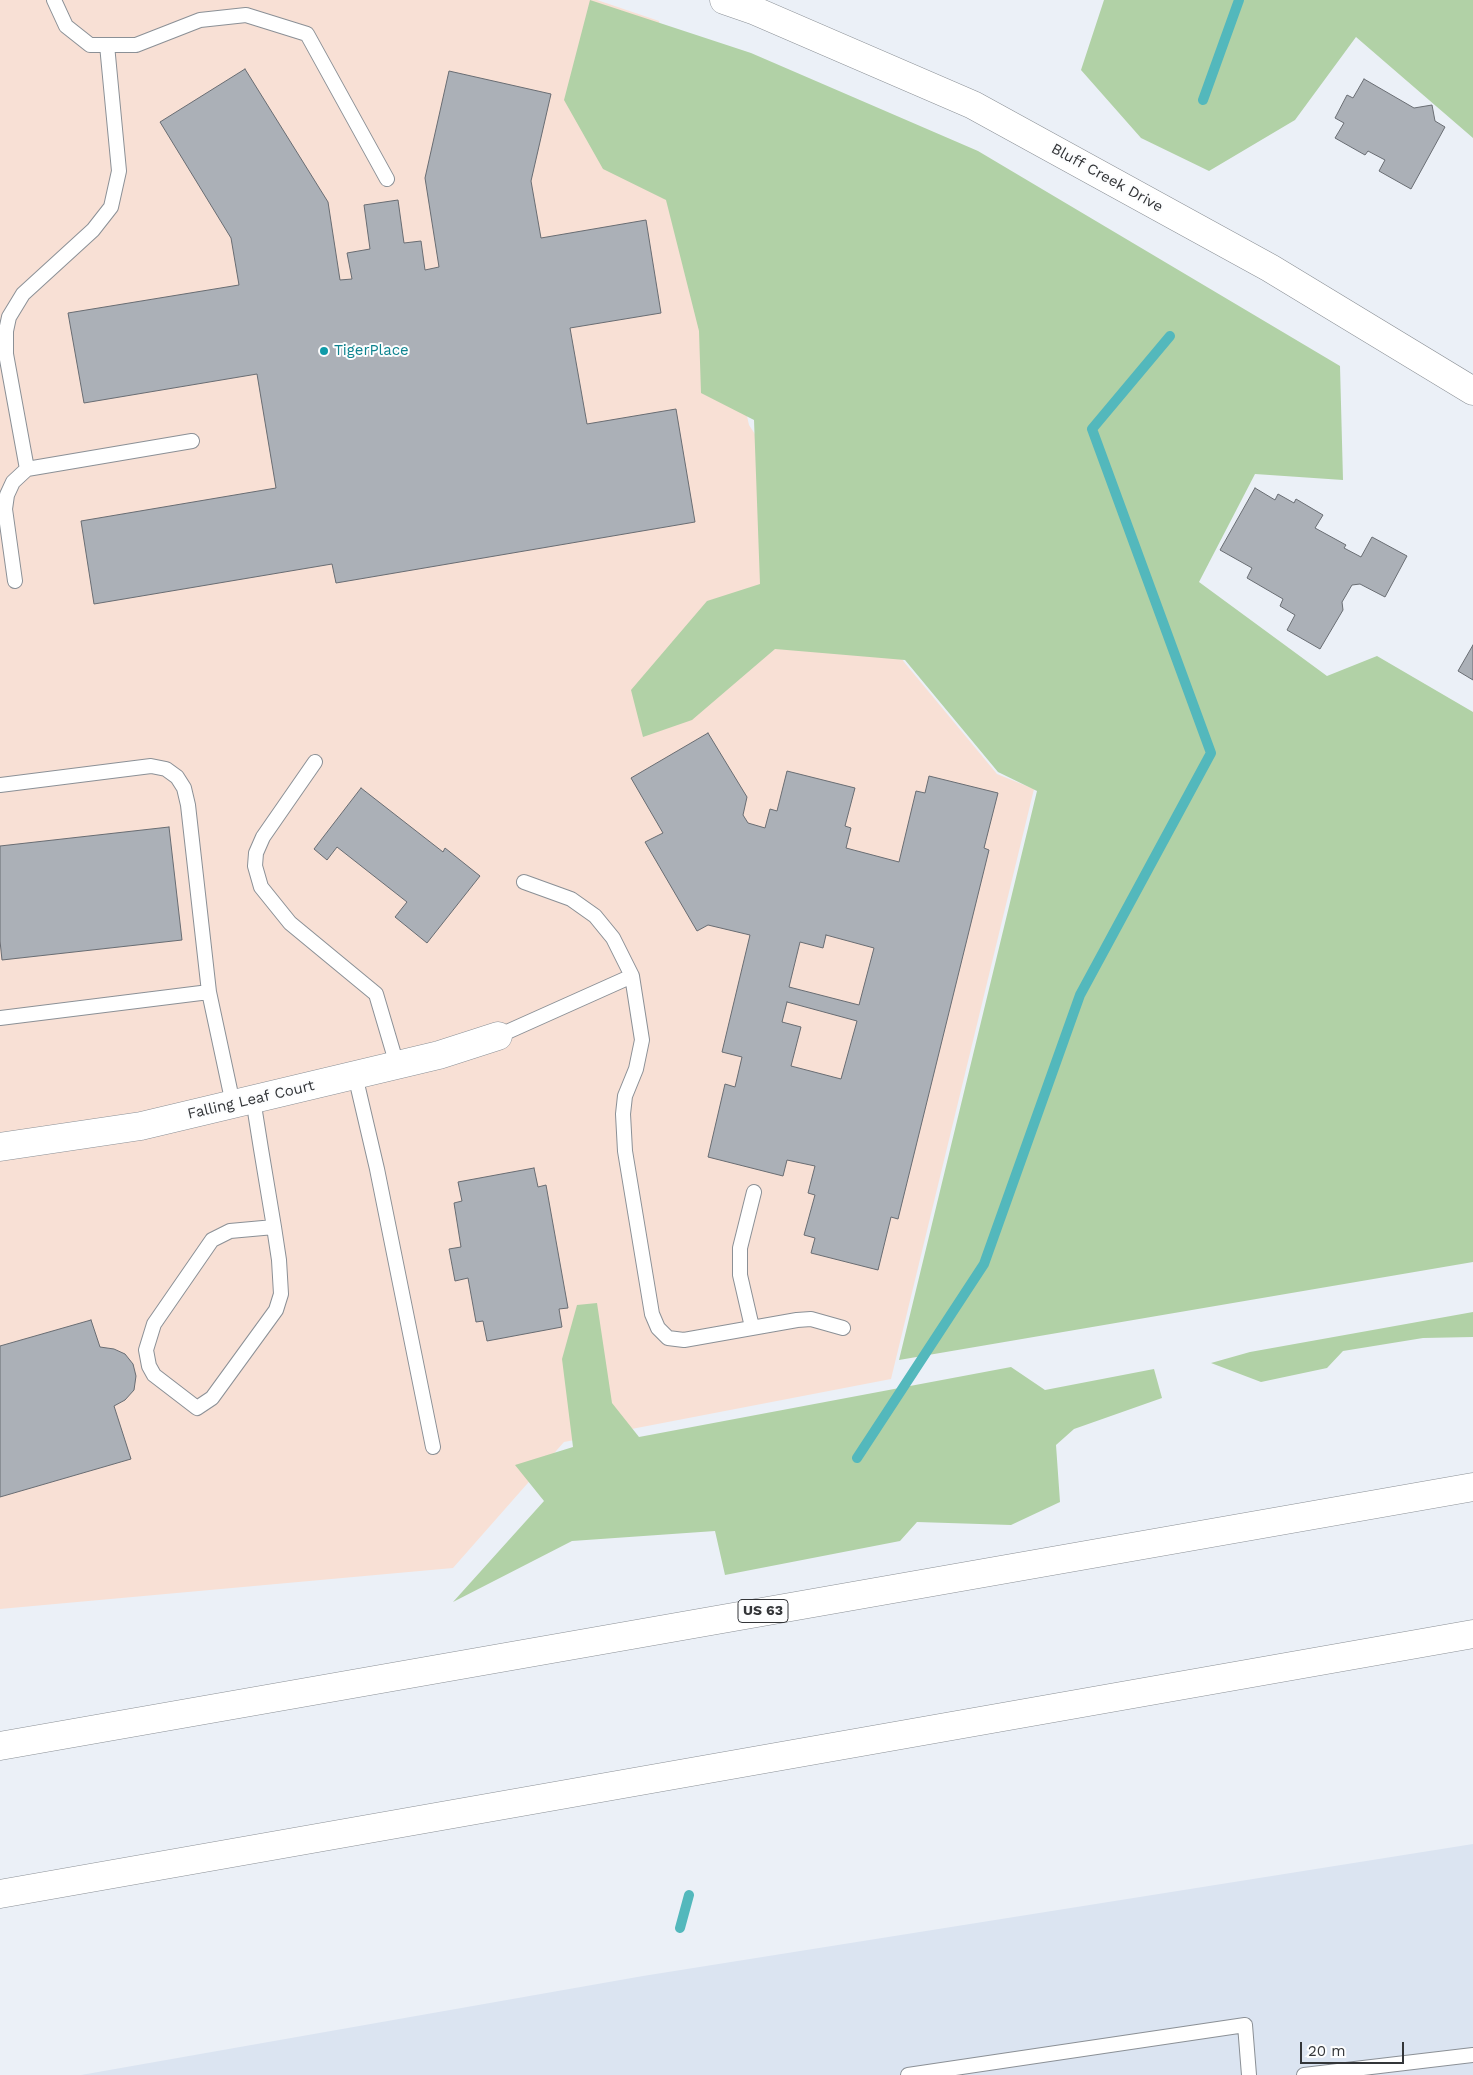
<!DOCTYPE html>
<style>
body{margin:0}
#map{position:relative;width:1473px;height:2075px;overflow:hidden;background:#ebf0f7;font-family:"Work Sans",sans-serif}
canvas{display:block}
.scale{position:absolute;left:1300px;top:2042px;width:104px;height:22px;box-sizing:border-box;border:2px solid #333538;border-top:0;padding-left:6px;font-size:15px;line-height:18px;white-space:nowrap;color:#333538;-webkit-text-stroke:4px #fcfdfe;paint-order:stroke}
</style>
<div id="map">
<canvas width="1473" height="2075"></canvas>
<div class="scale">20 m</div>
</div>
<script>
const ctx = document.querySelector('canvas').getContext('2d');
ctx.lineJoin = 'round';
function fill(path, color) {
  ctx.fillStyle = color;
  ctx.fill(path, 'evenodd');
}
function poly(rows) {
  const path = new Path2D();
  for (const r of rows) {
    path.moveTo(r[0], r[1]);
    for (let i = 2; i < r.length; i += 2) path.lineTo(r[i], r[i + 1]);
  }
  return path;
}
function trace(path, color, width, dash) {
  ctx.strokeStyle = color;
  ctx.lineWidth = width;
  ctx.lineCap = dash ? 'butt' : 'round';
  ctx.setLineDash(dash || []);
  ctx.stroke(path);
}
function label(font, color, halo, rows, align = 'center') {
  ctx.font = font + ' "Work Sans",sans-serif';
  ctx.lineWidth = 4;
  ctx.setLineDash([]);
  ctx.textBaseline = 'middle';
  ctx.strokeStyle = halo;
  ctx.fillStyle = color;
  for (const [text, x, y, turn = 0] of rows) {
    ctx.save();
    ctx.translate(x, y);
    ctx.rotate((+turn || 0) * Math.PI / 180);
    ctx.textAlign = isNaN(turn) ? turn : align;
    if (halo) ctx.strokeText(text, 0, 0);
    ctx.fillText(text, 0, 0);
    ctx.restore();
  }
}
fill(poly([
 [0,0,597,0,659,21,749,425,904,662,997,774,1034,789,891,1379,564,1442,453,1568,0,1609]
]), '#f8e0d5');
fill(poly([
 [1473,1844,1473,2075,81,2075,643,1976]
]), '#dbe4f1');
fill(poly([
 [590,0,751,53,978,151,1340,366,1343,480,1255,474,1199,582,1327,676,1377,656,1473,712,1473,1262,899,1360,1037,791,998,772,905,660,775,649,692,720,643,737,631,690,707,601,760,584,754,420,701,393,699,331,666,200,603,169,564,100],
 [1104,0,1473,0,1473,138,1356,37,1295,120,1209,171,1141,138,1081,70],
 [597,1303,612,1403,639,1437,1011,1367,1045,1390,1154,1369,1162,1398,1074,1429,1056,1445,1060,1502,1011,1525,917,1522,900,1541,725,1575,715,1531,572,1541,453,1602,544,1501,515,1465,573,1447,562,1359,577,1305],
 [1473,1312,1473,1337,1423,1338,1343,1351,1327,1368,1261,1382,1211,1363,1250,1352]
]), '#b1d1a6');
trace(poly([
 [1203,100,1239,0],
 [857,1458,984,1264,1080,995,1211,753,1092,429,1170,336],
 [680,1928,689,1895]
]), '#53b8bc', 10);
const building = poly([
 [245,69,328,202,340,280,352,279,347,253,370,249,364,205,398,200,404,243,421,241,425,270,439,267,425,178,449,71,551,94,531,181,541,238,646,220,661,313,570,328,587,424,676,409,695,522,336,583,332,564,94,604,81,521,276,488,257,374,84,403,68,313,239,285,231,238,160,122,245,69],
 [1364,79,1414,108,1432,105,1435,121,1445,127,1411,189,1379,171,1385,160,1368,151,1365,155,1335,138,1344,123,1335,118,1347,95,1353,98,1364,79],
 [1255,488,1275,500,1278,494,1294,503,1296,499,1323,515,1315,528,1346,545,1344,548,1361,557,1372,537,1407,556,1385,597,1360,584,1352,585,1342,602,1343,610,1320,649,1287,630,1295,615,1280,606,1283,599,1247,578,1252,568,1220,550,1255,488],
 [1473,645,1473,680,1458,671,1473,645],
 [708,733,747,797,743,815,748,823,765,828,770,809,777,811,787,771,855,788,845,826,851,828,846,848,899,862,916,791,925,793,929,776,998,793,984,848,989,850,898,1219,891,1217,878,1270,811,1253,815,1238,804,1235,815,1195,808,1193,815,1166,787,1160,783,1176,708,1157,725,1084,735,1087,742,1057,722,1052,750,935,708,925,697,931,645,842,663,833,631,778,708,733],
 [826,935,874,948,859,1005,789,987,800,942,823,948,826,935],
 [787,1002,857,1021,841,1079,791,1066,801,1027,782,1022,787,1002],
 [361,788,443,852,445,848,480,876,427,943,395,917,407,902,337,847,327,860,314,849,361,788],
 [169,827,182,940,2,960,0,941,0,846,169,827],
 [534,1168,538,1187,546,1185,568,1308,559,1309,562,1327,487,1341,483,1321,476,1322,468,1278,455,1281,449,1249,461,1247,454,1203,462,1201,458,1182,534,1168],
 [91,1320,100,1347,114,1349,125,1354,133,1364,136,1376,134,1390,125,1400,114,1406,131,1459,0,1497,0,1346,91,1320]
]);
fill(building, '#abb0b7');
trace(building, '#696d73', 1);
const lane = poly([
 [54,0,66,26,90,45,136,45,200,20,246,15,307,34,387,179],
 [107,45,119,171,111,207,93,230,23,294,9,317,6,331,6,354,27,469,192,441],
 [15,581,5,509,7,495,13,482,27,469],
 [315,762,263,837,256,853,255,866,261,887,290,923,376,994,397,1065],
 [0,785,151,766,166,769,177,777,184,788,188,805,209,992],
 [632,976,642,1040,636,1069,625,1096,623,1114,625,1151,652,1314,658,1328,668,1338,684,1340,797,1320,811,1319,843,1328],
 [0,1018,209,992,233,1104],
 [498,1036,632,976,613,938,595,916,571,899,524,882],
 [355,1075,377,1169,433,1447],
 [253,1099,261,1149,274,1227,279,1260,281,1294,276,1310,212,1398,197,1408,154,1375,149,1366,146,1350,154,1324,212,1240,230,1231,274,1227],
 [752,1327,740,1275,740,1248,754,1192],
 [908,2075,1245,2025,1249,2075],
 [1304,2075,1473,2055]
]);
const street = poly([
 [724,0,753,10,973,105,1270,268,1473,391],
 [0,1147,141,1126,439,1055,498,1036]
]);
const highway = poly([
 [0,1746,1473,1487],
 [0,1894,1473,1634]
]);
trace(lane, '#8b9096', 16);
trace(street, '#8b9096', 29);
trace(highway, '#8b9096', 29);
trace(lane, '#fff', 14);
trace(street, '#fff', 28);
trace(highway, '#fff', 28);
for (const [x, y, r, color] of [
 [324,351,5,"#0f9aa8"]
]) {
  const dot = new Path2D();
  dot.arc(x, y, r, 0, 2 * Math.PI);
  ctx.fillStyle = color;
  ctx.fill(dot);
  trace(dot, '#fcfdfe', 2);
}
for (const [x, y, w] of [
 [763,1611,50]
]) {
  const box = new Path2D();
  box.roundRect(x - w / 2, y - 11.5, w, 23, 4);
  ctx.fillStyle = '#fcfdfe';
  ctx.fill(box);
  trace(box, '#333538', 1);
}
label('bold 14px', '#333538', null, [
 ["US 63",763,1611]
]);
label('15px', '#333538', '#fcfdfe', [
 ["Bluff Creek Drive",1107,178,29],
 ["Falling Leaf Court",251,1100,-13]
]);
label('15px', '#0d838f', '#fcfdfe', [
 ["TigerPlace",334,351]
], 'left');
</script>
